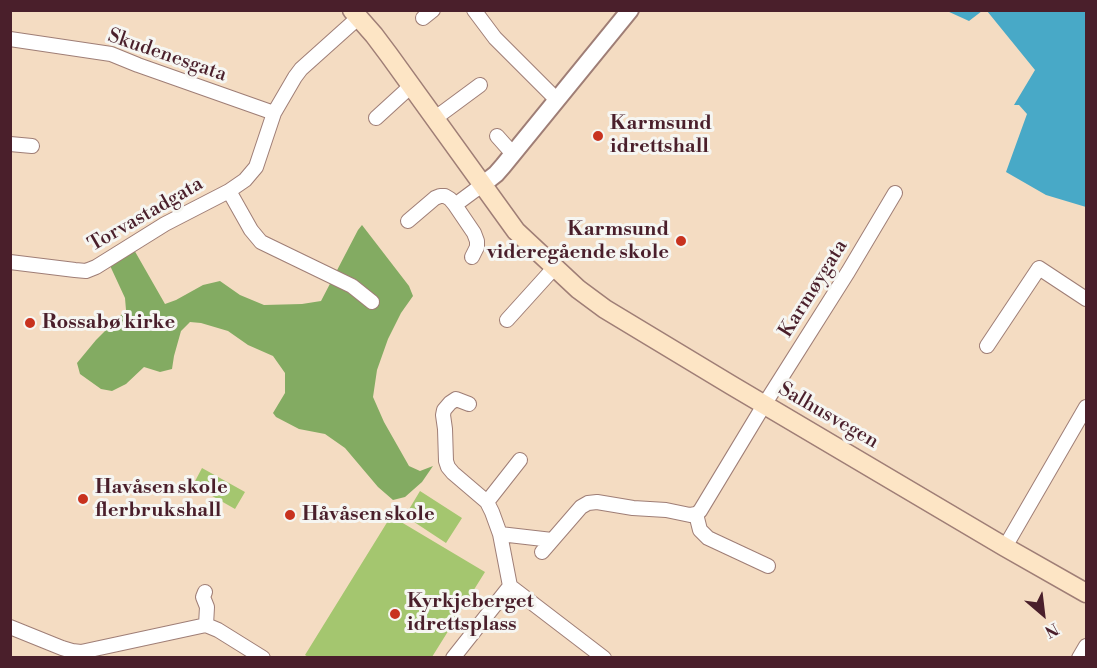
<!DOCTYPE html>
<meta charset="utf-8">
<style>
body{margin:0}
#map{position:relative;width:1097px;height:668px;overflow:hidden;background:#f4dcc2;font-family:"Libre Bodoni",serif}
canvas{display:block}
.frame{position:absolute;inset:0;border:12px solid #4a1f2b;pointer-events:none}
.north{position:absolute;left:1013px;top:584px;width:60px;height:60px;-webkit-text-stroke:4px #f6f6f2;paint-order:stroke;rotate:152deg;font-size:16px;font-weight:700;line-height:24px;text-align:center;color:#4a1f2b}
.north::after{content:'';display:block;margin:auto;width:21px;height:27px;background:#4a1f2b;clip-path:polygon(50% 0,100% 100%,50% 72%,0 100%)}
</style>
<div id="map">
<canvas width="1097" height="668"></canvas>
<div class="frame"></div>
<div class="north">N</div>
</div>
<script>
const ctx = document.querySelector('canvas').getContext('2d');
ctx.lineJoin = 'round';
function fill(path, color) {
  ctx.fillStyle = color;
  ctx.fill(path, 'evenodd');
}
function poly(rows) {
  const path = new Path2D();
  for (const r of rows) {
    path.moveTo(r[0], r[1]);
    for (let i = 2; i < r.length; i += 2) path.lineTo(r[i], r[i + 1]);
  }
  return path;
}
function trace(path, color, width, dash) {
  ctx.strokeStyle = color;
  ctx.lineWidth = width;
  ctx.lineCap = dash ? 'butt' : 'round';
  ctx.setLineDash(dash || []);
  ctx.stroke(path);
}
function label(font, color, halo, rows, align = 'center') {
  ctx.font = font + ' "Libre Bodoni",serif';
  ctx.lineWidth = 6;
  ctx.setLineDash([]);
  ctx.textBaseline = 'middle';
  ctx.strokeStyle = halo;
  ctx.fillStyle = color;
  for (const [text, x, y, turn = 0] of rows) {
    ctx.save();
    ctx.translate(x, y);
    ctx.rotate((+turn || 0) * Math.PI / 180);
    ctx.textAlign = isNaN(turn) ? turn : align;
    if (halo) ctx.strokeText(text, 0, 0);
    ctx.fillText(text, 0, 0);
    ctx.restore();
  }
}
fill(poly([
 [202,468,245,492,235,509,193,485],
 [420,491,462,518,446,543,405,516],
 [391,516,485,572,432,657,310,658,305,655]
]), '#a4c66f');
fill(poly([
 [362,225,409,286,413,296,401,313,388,339,377,370,373,397,384,422,409,466,420,471,433,466,422,482,405,497,393,500,378,487,345,448,325,434,299,429,276,417,273,413,285,393,285,373,273,356,248,345,228,331,201,323,190,322,181,331,174,356,172,369,160,372,144,367,126,384,112,391,101,389,80,374,77,363,96,340,126,310,125,298,106,257,133,248,165,304,176,300,203,285,220,281,240,295,264,305,302,304,321,301,358,230]
]), '#83ab62');
fill(poly([
 [947,11,982,10,982,11,969,21],
 [987,11,1086,11,1086,207,1046,195,1006,172,1027,114,1019,105,1014,105,1035,70]
]), '#48a9c7');
const minor = poly([
 [474,10,495,38,557,100],
 [423,18,433,10],
 [10,39,111,54,138,65,274,113],
 [376,118,411,86],
 [434,119,480,85],
 [497,136,513,154],
 [10,144,32,146],
 [229,191,251,230,261,242,352,286,372,302],
 [455,205,482,185],
 [408,221,435,198,440,196,445,196,450,199,455,205,474,233,477,241,477,247,472,257],
 [10,262,75,270,86,271,96,267,165,224,229,191,245,180,256,167,274,113,295,77,301,69,359,17],
 [507,320,554,268],
 [987,346,1039,268,1086,299],
 [469,404,456,399,450,403,444,410,443,415,445,429,446,461,448,467,453,473,487,502,492,512,500,534],
 [487,502,520,460],
 [696,514,700,530,708,538,768,566],
 [1005,547,1086,407],
 [542,552,581,507,588,503,597,502,633,508,666,510,690,515,696,514,700,511,764,405,848,272,895,193],
 [510,586,604,658],
 [205,592,203,597,207,607,206,625],
 [10,627,62,648,72,651,81,652,206,625,218,630,263,658],
 [453,658,510,586,500,534,552,540],
 [1079,658,1086,646]
]);
const tertiary = poly([
 [482,185,496,174,503,166,630,10]
]);
const secondary = poly([
 [352,10,374,35,389,55,516,231,578,289,605,309,731,385,1005,547,1086,593]
]);
trace(minor, '#9f7e76', 16);
trace(tertiary, '#9f7e76', 20);
trace(secondary, '#9f7e76', 21);
trace(minor, '#fff', 14);
trace(tertiary, '#fff', 16);
trace(secondary, '#fde5c5', 18);
for (const [x, y, r, color] of [
 [598,136,6,"#c8321e"],
 [681,241,6,"#c8321e"],
 [30,323,6,"#c8321e"],
 [83,499,6,"#c8321e"],
 [290,515,6,"#c8321e"],
 [395,614,6,"#c8321e"]
]) {
  const dot = new Path2D();
  dot.arc(x, y, r, 0, 2 * Math.PI);
  ctx.fillStyle = color;
  ctx.fill(dot);
  trace(dot, '#f6f6f2', 2);
}
label('20px', '#4a1f2b', '#f6f6f2', [
 ["Skudenesgata",167,56,19],
 ["Torvastadgata",146,215,-30],
 ["Karmøygata",814,289,-58],
 ["Salhusvegen",828,416,30]
]);
label('bold 20px', '#4a1f2b', '#f6f6f2', [
 ["Karmsund",610,124],
 ["idrettshall",610,147],
 ["Karmsund",669,230,"right"],
 ["videregående skole",669,253,"right"],
 ["Rossabø kirke",42,323],
 ["Havåsen skole",95,488],
 ["flerbrukshall",95,511],
 ["Håvåsen skole",302,515],
 ["Kyrkjeberget",407,602],
 ["idrettsplass",407,625]
], 'left');
</script>
